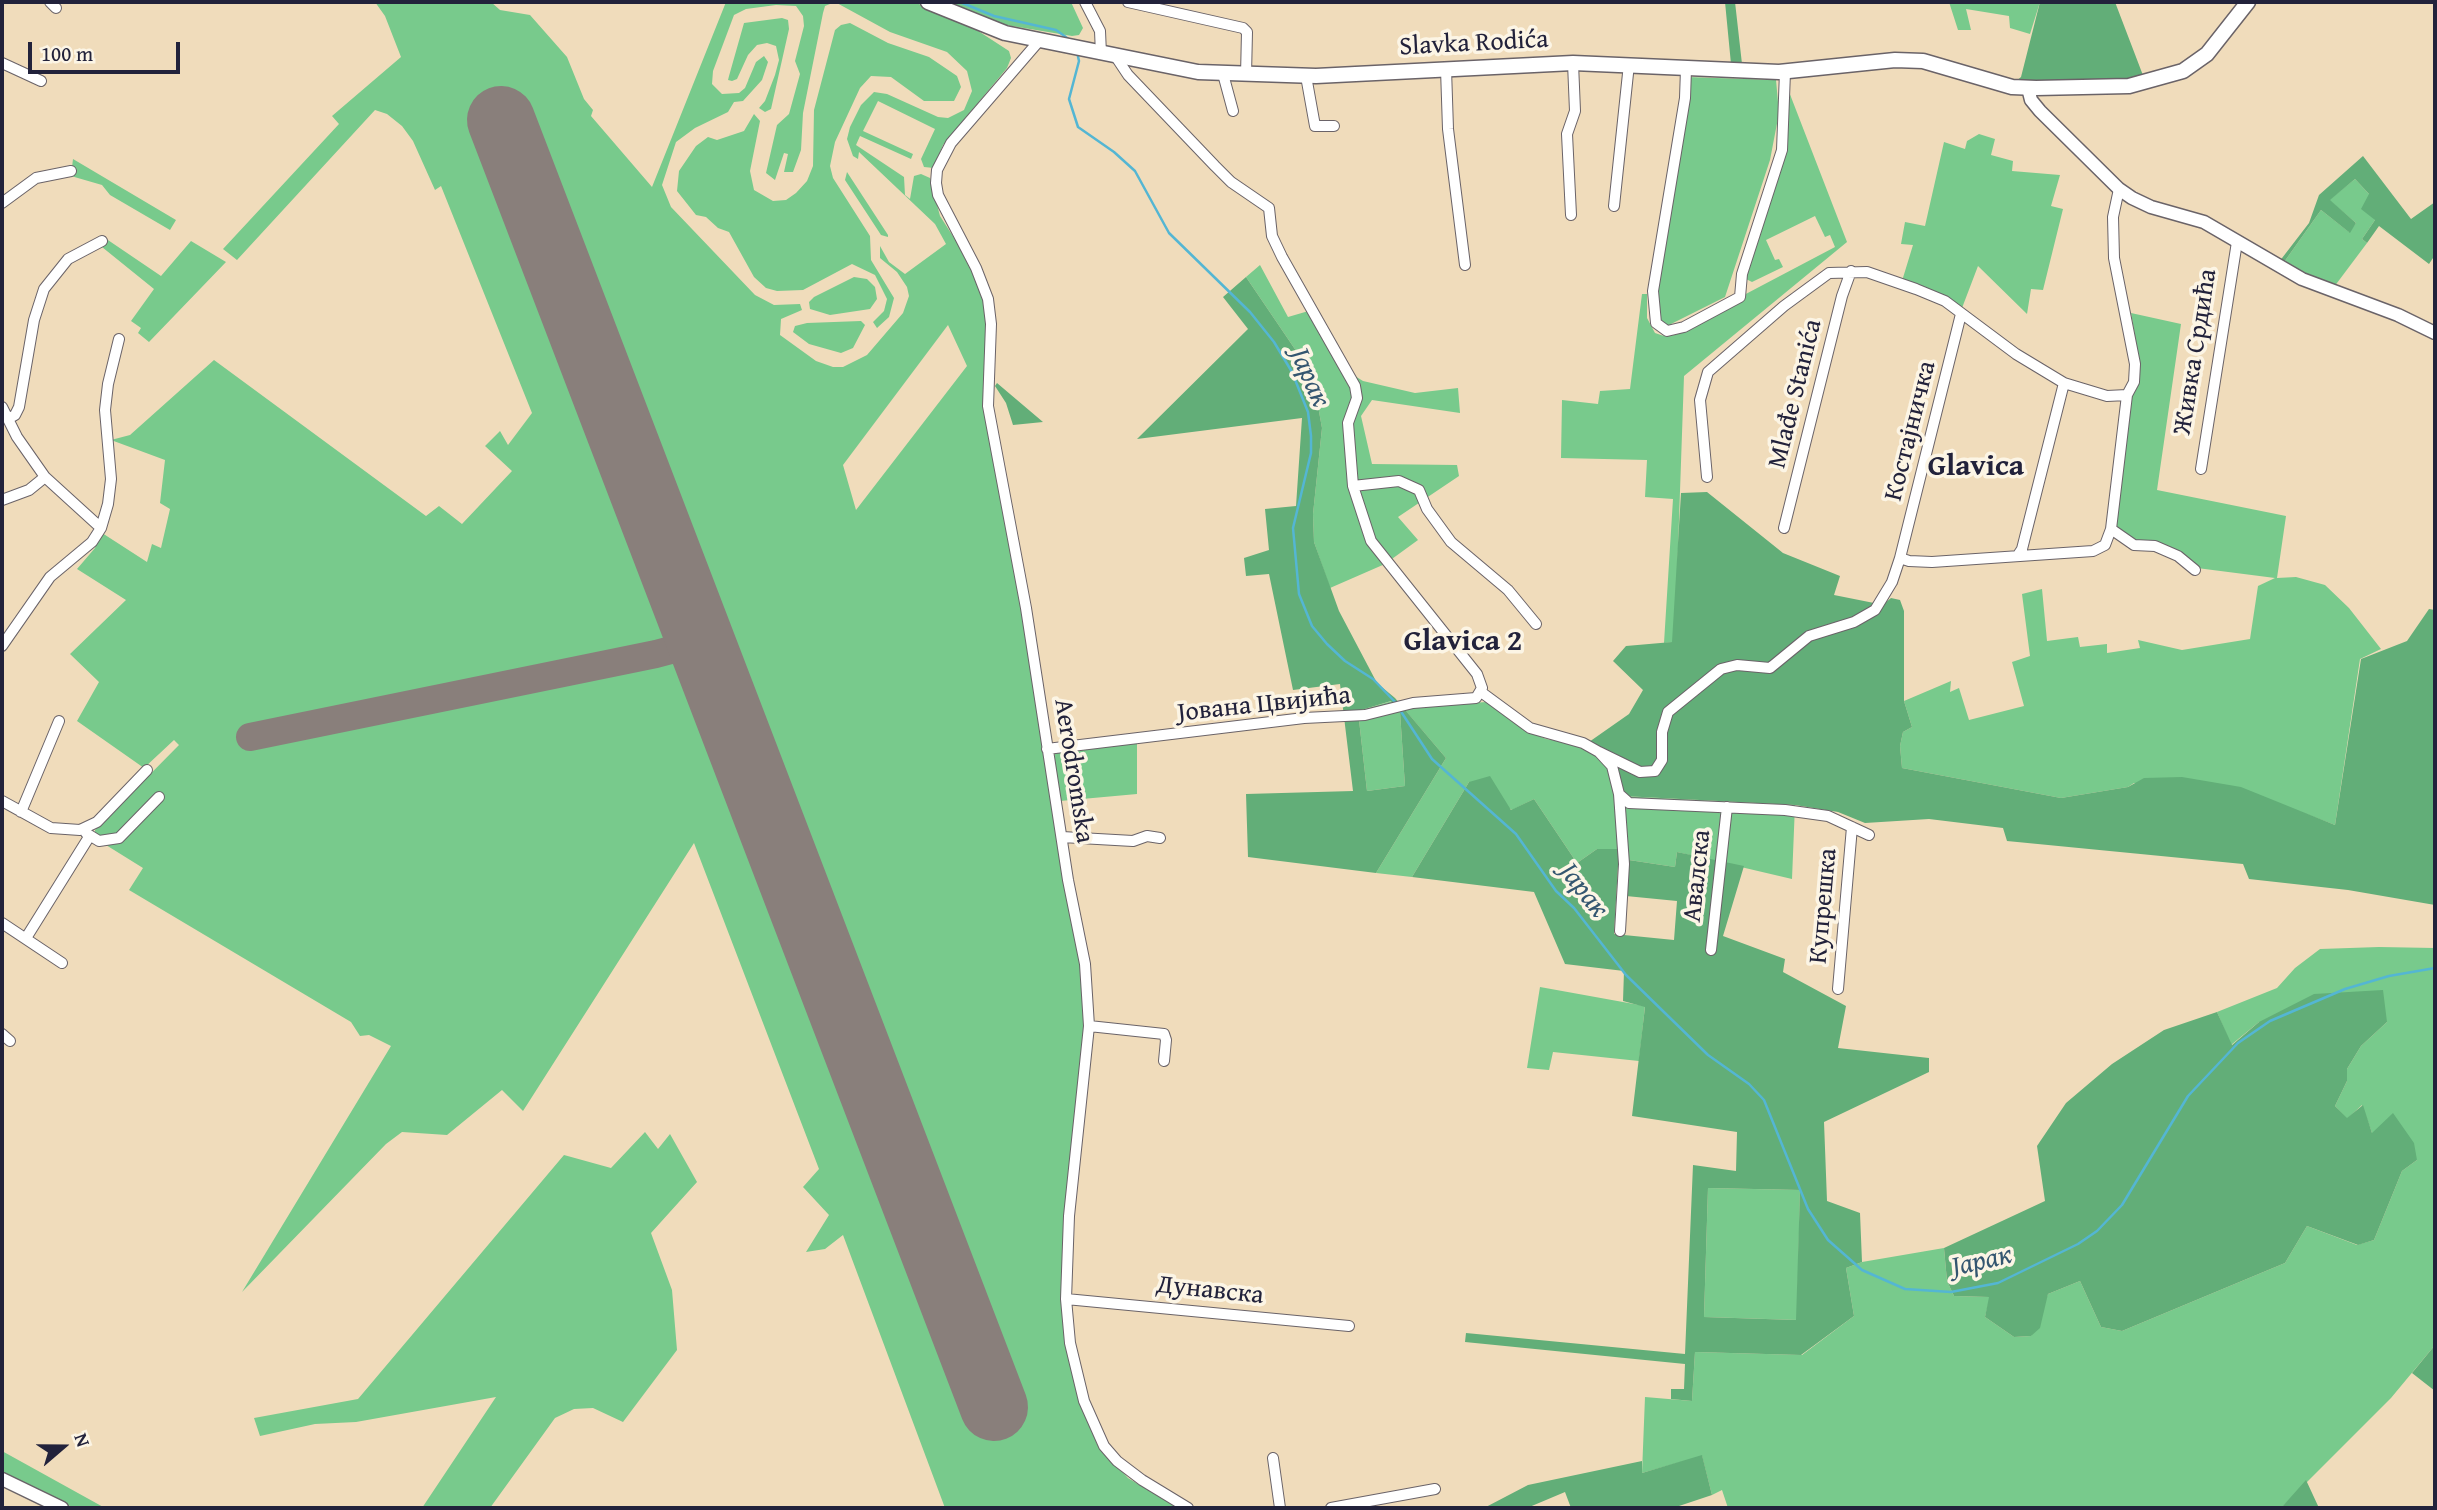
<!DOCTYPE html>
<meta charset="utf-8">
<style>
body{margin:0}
#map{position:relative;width:2437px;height:1510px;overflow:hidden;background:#f0dcbb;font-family:"Gentium Book Plus",serif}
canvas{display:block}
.frame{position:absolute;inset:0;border:4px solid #22223b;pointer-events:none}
.north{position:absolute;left:28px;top:1412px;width:70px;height:70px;-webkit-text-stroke:5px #fcf5e5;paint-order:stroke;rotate:70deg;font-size:19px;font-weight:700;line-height:28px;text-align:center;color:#22223b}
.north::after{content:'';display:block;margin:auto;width:24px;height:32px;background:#22223b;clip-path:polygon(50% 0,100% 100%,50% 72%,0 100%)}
.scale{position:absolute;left:28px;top:42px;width:152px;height:32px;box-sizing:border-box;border:4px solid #22223b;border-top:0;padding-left:9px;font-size:21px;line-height:24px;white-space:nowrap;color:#22223b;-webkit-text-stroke:5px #fcf5e5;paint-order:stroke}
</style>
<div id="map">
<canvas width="2437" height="1510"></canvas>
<div class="frame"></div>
<div class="north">N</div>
<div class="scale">100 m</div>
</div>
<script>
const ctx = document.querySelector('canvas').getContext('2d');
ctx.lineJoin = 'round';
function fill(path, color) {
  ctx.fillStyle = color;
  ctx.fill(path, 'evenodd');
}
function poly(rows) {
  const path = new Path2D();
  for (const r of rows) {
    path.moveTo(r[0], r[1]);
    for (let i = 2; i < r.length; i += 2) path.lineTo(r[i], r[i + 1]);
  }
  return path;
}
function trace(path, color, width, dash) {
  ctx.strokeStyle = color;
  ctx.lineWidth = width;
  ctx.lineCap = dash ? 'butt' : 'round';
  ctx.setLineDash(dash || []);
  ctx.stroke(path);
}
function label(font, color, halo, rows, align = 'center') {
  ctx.font = font + ' "Gentium Book Plus",serif';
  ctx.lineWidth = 7;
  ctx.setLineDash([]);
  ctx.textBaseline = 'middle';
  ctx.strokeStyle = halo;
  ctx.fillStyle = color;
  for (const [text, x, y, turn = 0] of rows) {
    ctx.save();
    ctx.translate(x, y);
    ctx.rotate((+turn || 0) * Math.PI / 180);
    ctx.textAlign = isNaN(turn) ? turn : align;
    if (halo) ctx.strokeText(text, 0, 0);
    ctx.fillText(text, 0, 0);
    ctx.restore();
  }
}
fill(poly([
 [375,2,491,2,500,10,530,15,567,57,584,99,593,110,591,116,652,187,726,2,835,2,825,6,823,13,803,113,801,150,793,172,784,172,788,154,784,153,775,180,766,173,777,125,789,114,800,74,795,61,804,26,803,16,796,6,776,5,746,9,734,15,713,71,712,84,722,94,739,93,745,88,756,62,764,56,768,62,762,80,743,101,734,102,728,112,695,128,676,142,662,185,671,207,755,295,774,305,800,304,802,310,781,319,780,335,816,361,833,367,843,367,867,355,903,313,909,296,907,287,897,272,880,258,880,246,889,262,905,274,946,244,935,224,859,152,858,159,853,156,847,139,850,127,861,105,874,92,887,94,938,117,948,118,964,110,972,91,967,71,947,52,890,32,835,2,914,2,969,25,1009,51,1011,58,1007,68,943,145,934,168,924,167,921,159,935,129,878,101,863,131,913,154,911,159,860,136,856,145,904,177,905,195,910,199,914,176,921,174,930,178,940,216,965,255,983,300,987,322,984,388,1082,969,1086,1013,1065,1223,1065,1332,1078,1396,1097,1444,1128,1478,1178,1508,945,1508,843,1235,825,1249,806,1252,829,1215,803,1187,819,1169,694,843,523,1111,502,1090,447,1135,402,1132,386,1144,242,1292,391,1046,369,1035,360,1036,351,1022,129,890,143,868,106,845,95,835,95,830,179,745,174,740,144,768,77,721,99,682,70,654,126,600,77,569,95,548,99,531,147,562,152,544,161,548,170,509,160,503,165,460,111,440,130,435,214,360,426,516,439,506,462,524,512,471,485,446,500,431,508,445,532,413,441,186,435,190,413,141,402,126,387,114,375,110,237,260,223,249,339,124,332,116,401,57,385,16],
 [948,325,967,366,856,510,843,465],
 [942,2,1071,2,1083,28,1079,35,1072,36,1006,25],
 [1949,2,2040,2,2030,34,2010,28,2009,16,1966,9,1971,30,1958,30],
 [782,18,788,20,789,29,771,109,765,112,759,108,765,101,775,75,779,60,776,46,767,43,757,45,748,55,737,79,732,81,728,80,729,76,744,23],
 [850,23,888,43,929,57,957,76,961,87,954,101,924,101,891,77,871,76,860,88,835,142,830,166,833,178,870,236,871,260,894,298,889,317,877,328,873,322,884,311,887,299,875,275,852,264,803,290,777,291,766,288,754,277,729,232,718,228,706,217,696,215,677,191,679,171,696,146,708,137,717,140,744,131,754,114,760,121,750,171,754,190,773,201,786,200,796,193,807,181,813,166,814,110,835,30,841,25],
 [1687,77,1776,80,1779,113,1770,160,1725,297,1667,326,1659,322,1654,304],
 [1786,84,1847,242,1684,376,1675,635,1673,642,1664,643,1673,499,1645,497,1647,460,1561,458,1562,400,1598,404,1600,391,1630,389,1642,294,1647,294,1647,318,1655,333,1664,336,1675,335,1734,306,1742,296,1835,247,1830,235,1825,237,1815,216,1766,240,1775,260,1779,259,1783,267,1752,282,1746,279,1785,149],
 [1979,134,1995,139,1991,155,2013,161,2012,171,2060,175,2051,206,2063,209,2043,290,2031,289,2027,314,1978,266,1962,308,1902,281,1913,245,1901,244,1905,222,1925,226,1944,142,1965,149,1967,141],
 [73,159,176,220,170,230,110,195,102,185,71,176],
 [847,172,888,235,888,237,881,235,845,180],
 [2355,179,2369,194,2375,220,2362,239,2367,243,2334,287,2282,265,2321,210,2349,232,2356,223,2329,200],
 [102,236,161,276,191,241,226,262,149,342,138,333,141,328,131,321,154,289,102,247],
 [1260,265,1288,317,1312,310,1350,373,1363,381,1415,393,1458,388,1460,413,1372,400,1361,416,1372,464,1457,465,1459,476,1398,517,1418,540,1385,564,1330,588,1314,542,1313,514,1322,428,1316,395,1303,361,1246,277],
 [854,277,867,279,875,287,877,299,870,309,830,315,810,309,809,302,814,297],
 [2131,313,2181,324,2157,490,2286,516,2277,578,2296,577,2325,585,2349,608,2381,649,2360,659,2335,825,2288,807,2134,783,2128,787,2061,798,1902,768,1900,746,1903,732,1912,727,1904,701,1951,681,1950,692,1959,688,1969,720,2024,706,2012,662,2030,656,2022,594,2042,589,2047,641,2078,637,2080,647,2107,644,2107,653,2140,648,2138,640,2182,650,2250,639,2258,586,2275,578,2197,568,2151,549,2116,529,2131,398,2140,365],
 [861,321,865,325,853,348,841,353,809,344,793,332,795,326,807,323],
 [1392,701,1400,712,1405,786,1367,791,1358,711],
 [1487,702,1532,733,1546,739,1581,745,1606,761,1615,785,1619,849,1597,849,1577,863,1534,799,1512,810,1469,782,1412,877,1376,873,1446,758,1405,710,1421,706],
 [1137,743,1137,794,1060,801,1054,752],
 [1623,796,1795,805,1792,879,1677,852,1675,867,1629,860],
 [2379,947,2435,948,2435,1345,2391,1398,2281,1508,1728,1508,1722,1490,1712,1495,1702,1456,1642,1473,1645,1397,1692,1401,1695,1352,1802,1355,1854,1316,1846,1268,1862,1262,1944,1248,1947,1281,1954,1296,1990,1297,1985,1317,2014,1337,2031,1336,2048,1294,2080,1281,2101,1327,2122,1331,2285,1263,2307,1226,2357,1245,2374,1240,2402,1171,2417,1160,2372,1133,2362,1105,2347,1119,2335,1106,2347,1081,2347,1069,2361,1046,2387,1022,2259,1022,2231,1045,2217,1012,2277,988,2295,968,2320,949],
 [1540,987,1645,1006,1639,1061,1553,1052,1549,1070,1527,1068],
 [645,1132,658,1149,670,1134,697,1182,651,1233,672,1290,677,1350,623,1422,593,1408,574,1409,555,1418,490,1508,422,1508,496,1397,356,1422,315,1424,260,1436,254,1418,358,1399,564,1155,611,1168],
 [1708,1188,1800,1190,1797,1320,1704,1317],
 [2,1451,105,1508,74,1508,2,1472]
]), '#78ca8c');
fill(poly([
 [1725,2,1735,2,1742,64,1731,64],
 [2040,2,2115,2,2144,78,2015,82,2021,77],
 [2363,156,2411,219,2435,202,2435,255,2429,264,2379,226,2367,243,2362,239,2375,220,2361,209,2369,194,2355,179,2330,200,2356,223,2350,233,2321,210,2282,265,2279,262,2309,223,2319,195],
 [1246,277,1303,361,1316,395,1322,428,1313,514,1314,542,1339,611,1377,683,1395,698,1446,758,1376,873,1248,857,1246,794,1353,791,1340,684,1293,690,1269,574,1246,576,1244,558,1269,550,1265,509,1296,506,1302,418,1137,439,1248,329,1223,297],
 [1391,701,1400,712,1405,786,1367,791,1358,711],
 [997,383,1043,422,1013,425,1006,403,995,386],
 [1707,492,1783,553,1840,576,1834,595,1874,603,1885,603,1891,598,1900,600,1904,611,1904,701,1912,727,1903,732,1900,746,1902,768,2061,798,2128,787,2144,778,2182,777,2241,787,2335,825,2361,659,2407,641,2429,609,2435,610,2435,905,2348,890,2249,879,2243,864,2007,841,2003,828,1929,819,1865,823,1838,812,1795,805,1623,796,1621,785,1589,742,1629,714,1643,690,1613,661,1626,646,1672,642,1681,493],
 [1490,776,1511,810,1534,799,1577,863,1597,849,1619,849,1614,934,1674,940,1677,901,1626,896,1629,860,1675,867,1677,852,1744,866,1723,936,1785,959,1783,972,1846,1006,1838,1048,1929,1058,1929,1072,1824,1122,1827,1201,1860,1213,1862,1262,1846,1268,1854,1316,1801,1355,1695,1352,1692,1401,1671,1399,1671,1389,1684,1389,1685,1364,1465,1342,1466,1333,1685,1354,1693,1165,1736,1171,1737,1132,1632,1116,1645,1007,1623,1001,1624,971,1565,964,1534,892,1412,877,1469,782],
 [1708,1188,1800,1190,1796,1320,1704,1317],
 [2383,990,2387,1022,2361,1046,2347,1069,2347,1081,2335,1106,2347,1118,2363,1105,2372,1133,2393,1113,2414,1143,2417,1160,2402,1171,2374,1240,2358,1245,2307,1226,2285,1263,2122,1331,2101,1327,2080,1281,2048,1294,2040,1328,2031,1336,2014,1337,1985,1317,1989,1297,1954,1296,1947,1281,1944,1248,2045,1201,2037,1146,2066,1103,2112,1064,2164,1030,2217,1012,2232,1045,2259,1022,2314,994],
 [2435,1345,2435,1391,2412,1373],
 [1702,1455,1712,1495,1673,1508,1571,1508,1565,1492,1527,1508,1484,1508,1528,1485,1642,1461,1642,1473],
 [2306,1480,2319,1508,2281,1508]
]), '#62ae78');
trace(poly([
 [960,2,994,16,1056,30,1070,40],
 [1077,52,1079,61,1069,99,1078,127,1114,152,1135,171,1169,233,1250,312,1274,342,1292,372,1308,412,1311,436,1311,453,1293,528,1299,594,1312,626,1327,644,1345,661,1373,679,1397,704],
 [1400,710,1432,759,1516,834,1556,891,1574,908,1626,975,1708,1055,1749,1084,1764,1100,1808,1209,1828,1240,1862,1270,1905,1289,1951,1292,1998,1283,2078,1244,2097,1231,2122,1205,2188,1096,2238,1043,2270,1021,2345,989,2389,976,2435,968]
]), '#54b6d3', 2.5);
trace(poly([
 [250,737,656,654,701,642]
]), '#897f7b', 28);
trace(poly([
 [501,120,994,1407]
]), '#897f7b', 68);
const street = poly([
 [50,2,56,8],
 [1085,2,1100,31,1101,54],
 [1128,2,1243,28,1247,32,1246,75],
 [1039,41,951,143,937,170,936,183,938,195,976,268,988,299,991,324,988,406,1026,608,1068,880,1085,964,1089,1026,1069,1216,1066,1299,1070,1343,1084,1401,1104,1446,1117,1461,1142,1480,1188,1508],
 [1116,57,1128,75,1215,166,1231,182,1269,208,1272,236,1282,257,1355,386,1357,398,1348,423,1353,486,1399,481,1419,490,1427,509,1451,542,1508,590,1536,624],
 [2,63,41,81],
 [1446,69,1448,129,1465,265],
 [1686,69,1685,98,1653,291,1656,323,1667,331,1684,327,1740,297,1742,274,1782,150,1785,72],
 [1223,74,1233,111],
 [1306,76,1315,126,1334,126],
 [2,203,36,178,71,171],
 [1614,206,1629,64],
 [1571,215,1567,134,1575,111,1573,63],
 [2127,395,2111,529,2134,545,2155,546,2178,556,2195,570],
 [2,407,17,437,45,477,101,528],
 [8,419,15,415,19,407,34,320,44,289,68,259,102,241],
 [2201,469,2237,242],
 [1707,477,1700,400,1708,372,1784,306,1829,273,1867,272,1916,289,1945,301,2016,354,2064,383,2107,396,2127,395,2134,382,2135,364,2114,258,2113,217,2119,189],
 [2,500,29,490,45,477],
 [1784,528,1842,296,1851,271],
 [2018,555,2022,549,2064,383],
 [1900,558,1961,314],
 [2,646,50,577,92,542,101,528,108,504,111,479,105,410,108,384,119,339],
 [1481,692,1530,728,1583,743,1599,752,1612,766,1619,794,1629,803,1785,810,1828,816,1869,835],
 [1047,749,1304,718,1365,715,1413,703,1476,698,1482,688,1477,674,1371,541,1353,486],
 [1599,752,1640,772,1655,771,1662,760,1662,732,1668,712,1721,669,1737,665,1770,668,1809,636,1854,622,1875,610,1892,582,1900,558,1909,561,1932,562,2093,551,2105,545,2111,529],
 [1619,794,1624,864,1620,931],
 [2,801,51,828,80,830,97,822,147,770],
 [21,812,59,721],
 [86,833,99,841,119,838,159,797],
 [1062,837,1133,841,1147,836,1160,838],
 [2,923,62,963],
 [26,938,89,837],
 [1711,950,1727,807],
 [1838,989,1852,827],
 [1089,1026,1164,1034,1166,1040,1164,1061],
 [2,1034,10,1041],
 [1066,1299,1349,1326],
 [1273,1458,1280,1508],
 [1331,1508,1435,1489]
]);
const secondary = poly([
 [2028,88,2031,100,2040,111,2119,189,2132,198,2151,207,2204,222,2302,279,2398,315,2435,333],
 [2,1479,62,1508]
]);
const primary = poly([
 [928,2,1005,33,1198,72,1316,76,1573,63,1779,72,1895,60,1923,61,2012,87,2036,88,2129,86,2183,71,2207,54,2248,2]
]);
trace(street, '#6a6368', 12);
trace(secondary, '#6a6368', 15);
trace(primary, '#6a6368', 17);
trace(street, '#fff', 10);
trace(secondary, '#fff', 12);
trace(primary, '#fff', 14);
label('26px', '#22223b', '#fcf5e5', [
 ["Slavka Rodića",1474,44,-3],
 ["Живка Срдића",2196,352,-81],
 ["Mlađe Stanića",1796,394,-76],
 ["Костајничка",1911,431,-76],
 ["Јована Цвијића",1264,705,-6],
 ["Aerodromska",1073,771,81],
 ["Авалска",1698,876,-84],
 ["Купрешка",1824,906,-85],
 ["Дунавска",1210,1291,6]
]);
label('italic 28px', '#345670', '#fcf5e5', [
 ["Јарак",1309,378,66],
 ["Јарак",1583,891,52],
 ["Јарак",1982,1262,-13]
]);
label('bold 30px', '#22223b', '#fcf5e5', [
 ["Glavica",1976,467],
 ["Glavica 2",1463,642]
]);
</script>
